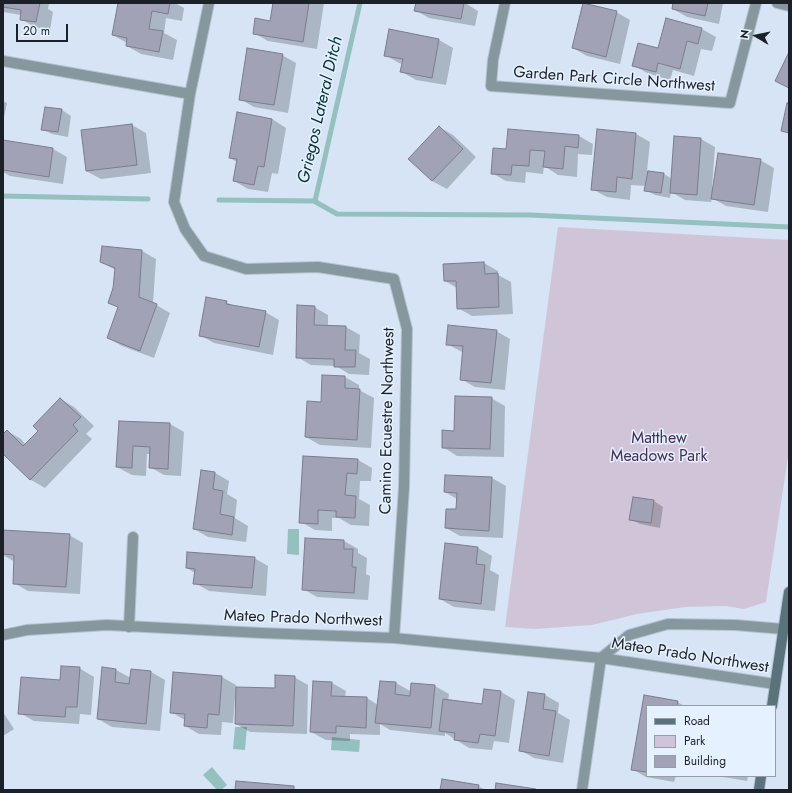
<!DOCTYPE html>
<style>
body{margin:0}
#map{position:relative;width:792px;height:793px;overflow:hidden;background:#d6e4f5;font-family:Jost,sans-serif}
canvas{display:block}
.frame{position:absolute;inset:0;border:4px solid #1c2127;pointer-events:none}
.legend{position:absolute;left:646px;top:705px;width:130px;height:72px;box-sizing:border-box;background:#e5f1fe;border:1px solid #959ea8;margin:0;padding:5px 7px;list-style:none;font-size:12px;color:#1c2127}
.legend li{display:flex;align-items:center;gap:8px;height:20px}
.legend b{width:20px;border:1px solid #959ea8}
.north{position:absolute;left:736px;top:16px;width:40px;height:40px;-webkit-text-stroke:3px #e5f1fe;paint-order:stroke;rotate:279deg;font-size:11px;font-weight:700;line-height:16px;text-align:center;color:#1c2127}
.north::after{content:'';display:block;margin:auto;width:14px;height:18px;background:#1c2127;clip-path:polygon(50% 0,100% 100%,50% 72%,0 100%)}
.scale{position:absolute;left:16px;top:24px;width:52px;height:18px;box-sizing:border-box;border:2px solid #1c2127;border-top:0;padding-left:5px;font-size:12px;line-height:14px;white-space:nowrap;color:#1c2127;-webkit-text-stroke:3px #e5f1fe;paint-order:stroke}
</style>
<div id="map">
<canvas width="792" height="793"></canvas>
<div class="frame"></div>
<ul class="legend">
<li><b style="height:5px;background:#5a727b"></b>Road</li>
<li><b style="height:11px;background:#d0c5d8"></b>Park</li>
<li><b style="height:11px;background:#a1a2b5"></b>Building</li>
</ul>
<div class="north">N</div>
<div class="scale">20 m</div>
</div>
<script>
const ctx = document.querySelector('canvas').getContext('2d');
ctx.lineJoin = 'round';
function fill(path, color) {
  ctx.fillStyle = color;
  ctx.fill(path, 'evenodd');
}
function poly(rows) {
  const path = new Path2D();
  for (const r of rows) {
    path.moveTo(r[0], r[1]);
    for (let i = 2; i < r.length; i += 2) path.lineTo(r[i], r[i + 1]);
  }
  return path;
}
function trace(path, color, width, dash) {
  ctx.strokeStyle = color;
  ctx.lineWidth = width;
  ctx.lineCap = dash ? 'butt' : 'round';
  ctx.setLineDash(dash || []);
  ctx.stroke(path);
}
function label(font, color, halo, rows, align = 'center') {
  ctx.font = font + ' Jost,sans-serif';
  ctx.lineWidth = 3;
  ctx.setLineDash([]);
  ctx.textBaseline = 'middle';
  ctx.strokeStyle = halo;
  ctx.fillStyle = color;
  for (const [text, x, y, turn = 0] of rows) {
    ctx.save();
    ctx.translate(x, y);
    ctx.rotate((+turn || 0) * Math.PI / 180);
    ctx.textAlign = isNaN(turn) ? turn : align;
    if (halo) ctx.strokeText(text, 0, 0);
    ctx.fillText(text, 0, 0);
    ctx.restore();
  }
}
fill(poly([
 [558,227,789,240,789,450,766,602,744,609,726,606,685,607,637,614,592,625,535,629,505,627]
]), '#d0c5d8');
fill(poly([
 [288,529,299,529,299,555,287,554],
 [235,727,247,727,245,750,233,749],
 [332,737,360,740,359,752,331,750],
 [212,767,227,785,221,790,217,790,203,775]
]), '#94c0bf');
fill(poly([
 [3,3,49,3,48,9,53,12,50,30,35,27,21,19,21,15,3,12],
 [119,3,175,3,184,8,182,21,166,18,164,33,177,40,173,60,141,54,127,46,127,43,113,35],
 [274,3,324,3,317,49,268,41,254,33,271,22],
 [417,3,465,3,478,11,475,26,429,18,415,10],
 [675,3,723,3,719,24,687,17,673,9],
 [616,12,630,20,620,64,587,56,573,48],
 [702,29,716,37,712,51,701,49,694,76,673,70,670,80,647,73,633,65,659,49],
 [389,31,439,40,453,48,446,85,416,80,402,72,403,64,399,63,385,55],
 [282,55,296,63,288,113,254,107,240,99],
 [3,101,7,103,3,122],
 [62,110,71,116,68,137,52,134,42,129],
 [238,113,272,119,286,128,278,174,272,173,268,192,248,189,234,181,237,162,230,158],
 [132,125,146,133,151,173,101,179,86,171],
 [439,127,453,135,476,157,447,189,432,181,410,159],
 [636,134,650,142,647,171,664,174,672,179,675,137,701,139,715,147,712,188,760,160,774,168,768,212,726,206,712,198,711,202,685,200,671,192,670,198,655,195,645,190,646,186,631,185,630,200,607,197,592,189],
 [579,136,593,144,592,155,578,154,577,177,558,175,544,166,543,174,526,172,525,183,506,181,492,173,507,150],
 [3,141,53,149,67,157,63,184,10,176,3,172],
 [142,251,156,259,153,303,170,313,154,358,122,346,108,338,119,308,109,303,114,289,116,270,101,262],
 [484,263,498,271,498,275,511,282,513,314,472,316,458,308,457,288,445,281,445,265],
 [226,302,234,306,265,312,279,320,273,355,214,343,200,335],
 [314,307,328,315,328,327,346,327,360,335,359,353,370,359,369,375,349,374,336,366,311,365,297,357],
 [496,331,510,339,505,390,475,387,461,379,464,353,447,344],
 [323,376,345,377,359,385,359,390,374,398,371,448,320,445,306,437,322,403],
 [491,398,505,406,504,457,457,456,443,447,455,432],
 [60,399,74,407,94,426,86,434,92,439,45,488,31,480,3,452,3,435,7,431,21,439,26,445,40,431],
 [120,422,170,424,184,432,181,476,164,475,150,467,151,454,147,454,146,476,132,475,117,467],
 [358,460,372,468,371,481,360,481,359,499,370,505,369,526,351,525,339,518,332,518,332,531,315,530,301,522],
 [202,471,215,473,229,481,227,494,237,500,235,518,248,526,246,542,208,537,194,529],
 [492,478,506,486,503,538,460,536,446,528,457,510,457,499,445,492],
 [634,498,654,501,663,507,660,528,640,524,630,519],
 [3,531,69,535,83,543,80,594,28,591,14,583,15,562,3,555],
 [344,541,358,549,358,553,367,558,366,574,370,576,368,600,317,597,303,589],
 [478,548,492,556,490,570,499,575,495,611,454,607,440,599],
 [254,558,268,566,266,596,209,591,195,583,195,573,187,568],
 [79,668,94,677,91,715,80,714,79,724,34,721,20,713],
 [103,668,116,670,131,678,151,672,165,680,160,731,112,727,98,719],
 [222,677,236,685,236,688,276,689,294,677,308,685,307,734,250,732,236,724,237,698,235,698,233,723,222,722,221,735,199,734,185,726,185,720,171,712],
 [380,682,396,683,412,692,435,686,449,694,448,701,483,705,501,692,515,700,509,743,494,741,492,750,469,748,445,733,445,736,390,730,380,724,380,735,350,734,350,741,326,740,311,732,332,683,346,691,345,697,367,698,378,705],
 [529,693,545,695,559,703,558,713,570,720,563,763,534,758,520,750],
 [645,696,677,702,685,706,647,706,647,776,676,776,674,782,646,777,632,769],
 [3,712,14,729,3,736],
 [717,776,748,776,747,781],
 [478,786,486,790,441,790]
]), '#0003');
trace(poly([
 [3,196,148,199],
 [219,200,315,201,360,3],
 [314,201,337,214,530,215,789,227]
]), '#94c0bf', 5);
const building = poly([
 [3,3,40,3,36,22,20,20,21,10,3,7,3,3],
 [118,3,170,3,168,14,152,11,149,29,163,31,159,52,126,46,127,38,112,35,118,3],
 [273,3,309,3,303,42,253,34,255,18,270,21,273,3],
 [416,3,464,3,461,19,414,11,416,3],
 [583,3,617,11,606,57,572,48,583,3],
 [673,3,708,3,705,16,672,9,673,3],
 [666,18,702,28,698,44,687,41,680,69,658,63,656,72,632,66,638,43,658,48,666,18],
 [389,29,439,39,432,78,400,72,403,59,384,56,389,29],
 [247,48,283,54,274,105,239,100,247,48],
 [789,52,789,88,775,81,789,52],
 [787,103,789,103,789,133,781,131,787,103],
 [45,107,62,109,58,132,41,130,45,107],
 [237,112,272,119,264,167,258,166,254,185,233,181,237,159,229,158,237,112],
 [132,124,137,165,86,171,81,130,132,124],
 [439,126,463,149,432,181,408,159,439,126],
 [508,129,579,135,578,148,565,146,563,169,543,167,545,151,530,150,529,166,512,165,511,175,491,174,493,148,506,149,508,129],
 [597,129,636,133,632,179,617,177,616,192,591,190,597,129],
 [674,136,701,138,697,195,670,193,674,136],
 [3,140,53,148,49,177,3,170,3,140],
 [718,153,761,159,754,205,711,199,718,153],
 [648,171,664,173,661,193,644,191,648,171],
 [102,246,142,250,139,297,157,304,140,351,107,338,118,307,108,303,113,288,115,268,100,262,102,246],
 [484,262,485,274,498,273,499,307,457,309,456,281,444,281,443,264,484,262],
 [206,297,227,301,226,304,266,311,259,347,199,336,206,297],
 [297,305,315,306,314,325,346,326,345,350,356,350,355,367,334,367,334,359,296,358,297,305],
 [448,325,497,330,491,383,460,380,463,346,446,345,448,325],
 [322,375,345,376,345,388,360,389,357,440,305,437,307,401,321,402,322,375],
 [455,396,492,397,490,449,442,448,442,430,454,431,455,396],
 [60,398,81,417,73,425,78,431,30,480,3,454,3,434,7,430,23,446,38,431,33,426,60,398],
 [119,421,170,423,168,469,149,468,150,447,133,446,132,468,116,467,119,421],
 [303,456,358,459,357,474,347,473,345,495,356,496,355,518,336,517,336,511,318,510,318,524,299,523,303,456],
 [201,470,215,472,213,489,223,491,220,514,234,517,232,535,193,529,201,470],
 [445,475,492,477,489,531,445,528,446,509,456,509,457,493,444,492,445,475],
 [633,497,654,500,651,523,629,520,633,497],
 [3,530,70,534,66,587,13,584,14,555,3,554,3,530],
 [305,538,344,540,344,549,353,549,352,567,356,567,354,593,302,590,305,538],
 [445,543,478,547,476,564,485,565,481,604,439,599,445,543],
 [187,552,255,557,252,588,193,584,195,569,186,568,187,552],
 [61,666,80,667,77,707,66,707,65,717,18,714,21,677,60,680,61,666],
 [102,667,116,669,115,682,129,684,131,669,151,671,146,724,97,719,102,667],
 [173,672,222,676,219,715,208,714,207,728,184,726,185,714,170,713,173,672],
 [275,675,295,676,293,726,235,724,236,687,275,688,275,675],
 [313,681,332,682,331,696,367,697,366,728,336,726,336,733,310,732,313,681],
 [380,681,396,682,395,694,410,696,411,683,435,685,431,728,375,723,380,681],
 [484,689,501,691,495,736,480,734,478,743,454,740,455,733,439,731,443,699,482,704,484,689],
 [528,692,545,694,543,709,556,711,549,756,519,751,528,692],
 [644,695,678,701,677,706,647,706,647,772,631,770,644,695],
 [442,779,479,785,478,790,440,790,442,779],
 [236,781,294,786,294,790,235,790,236,781],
 [496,783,536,789,536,790,495,790,496,783]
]);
fill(building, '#a1a2b5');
trace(building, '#7b7c8e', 1);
const street = poly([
 [209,3,190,94,174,202,185,229,204,256,246,269,318,267,394,279,407,329,404,487,394,638],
 [505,3,493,60,491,86,730,103,756,3],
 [777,3,789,6],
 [3,61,190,94],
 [129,627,133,537],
 [3,635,27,630,107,625,262,633,394,638,601,658,775,684],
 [601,658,629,635,668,624,735,625,783,629],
 [582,790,601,658]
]);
const secondary = poly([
 [772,706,789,592],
 [759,790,761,776]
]);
trace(street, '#b5c1d0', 12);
trace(secondary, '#b5c1d0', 12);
trace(street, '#86979d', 10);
trace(secondary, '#5a727b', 10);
label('16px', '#1c2127', '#e5f1fe', [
 ["Garden Park Circle Northwest",614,80,4],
 ["Camino Ecuestre Northwest",388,421,-89],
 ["Mateo Prado Northwest",303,619,2],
 ["Mateo Prado Northwest",690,656,9]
]);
label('16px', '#472e58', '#e5f1fe', [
 ["Matthew",659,439],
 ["Meadows Park",659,457]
]);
label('italic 17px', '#083534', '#e5f1fe', [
 ["Griegos Lateral Ditch",321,110,-77]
]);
</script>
